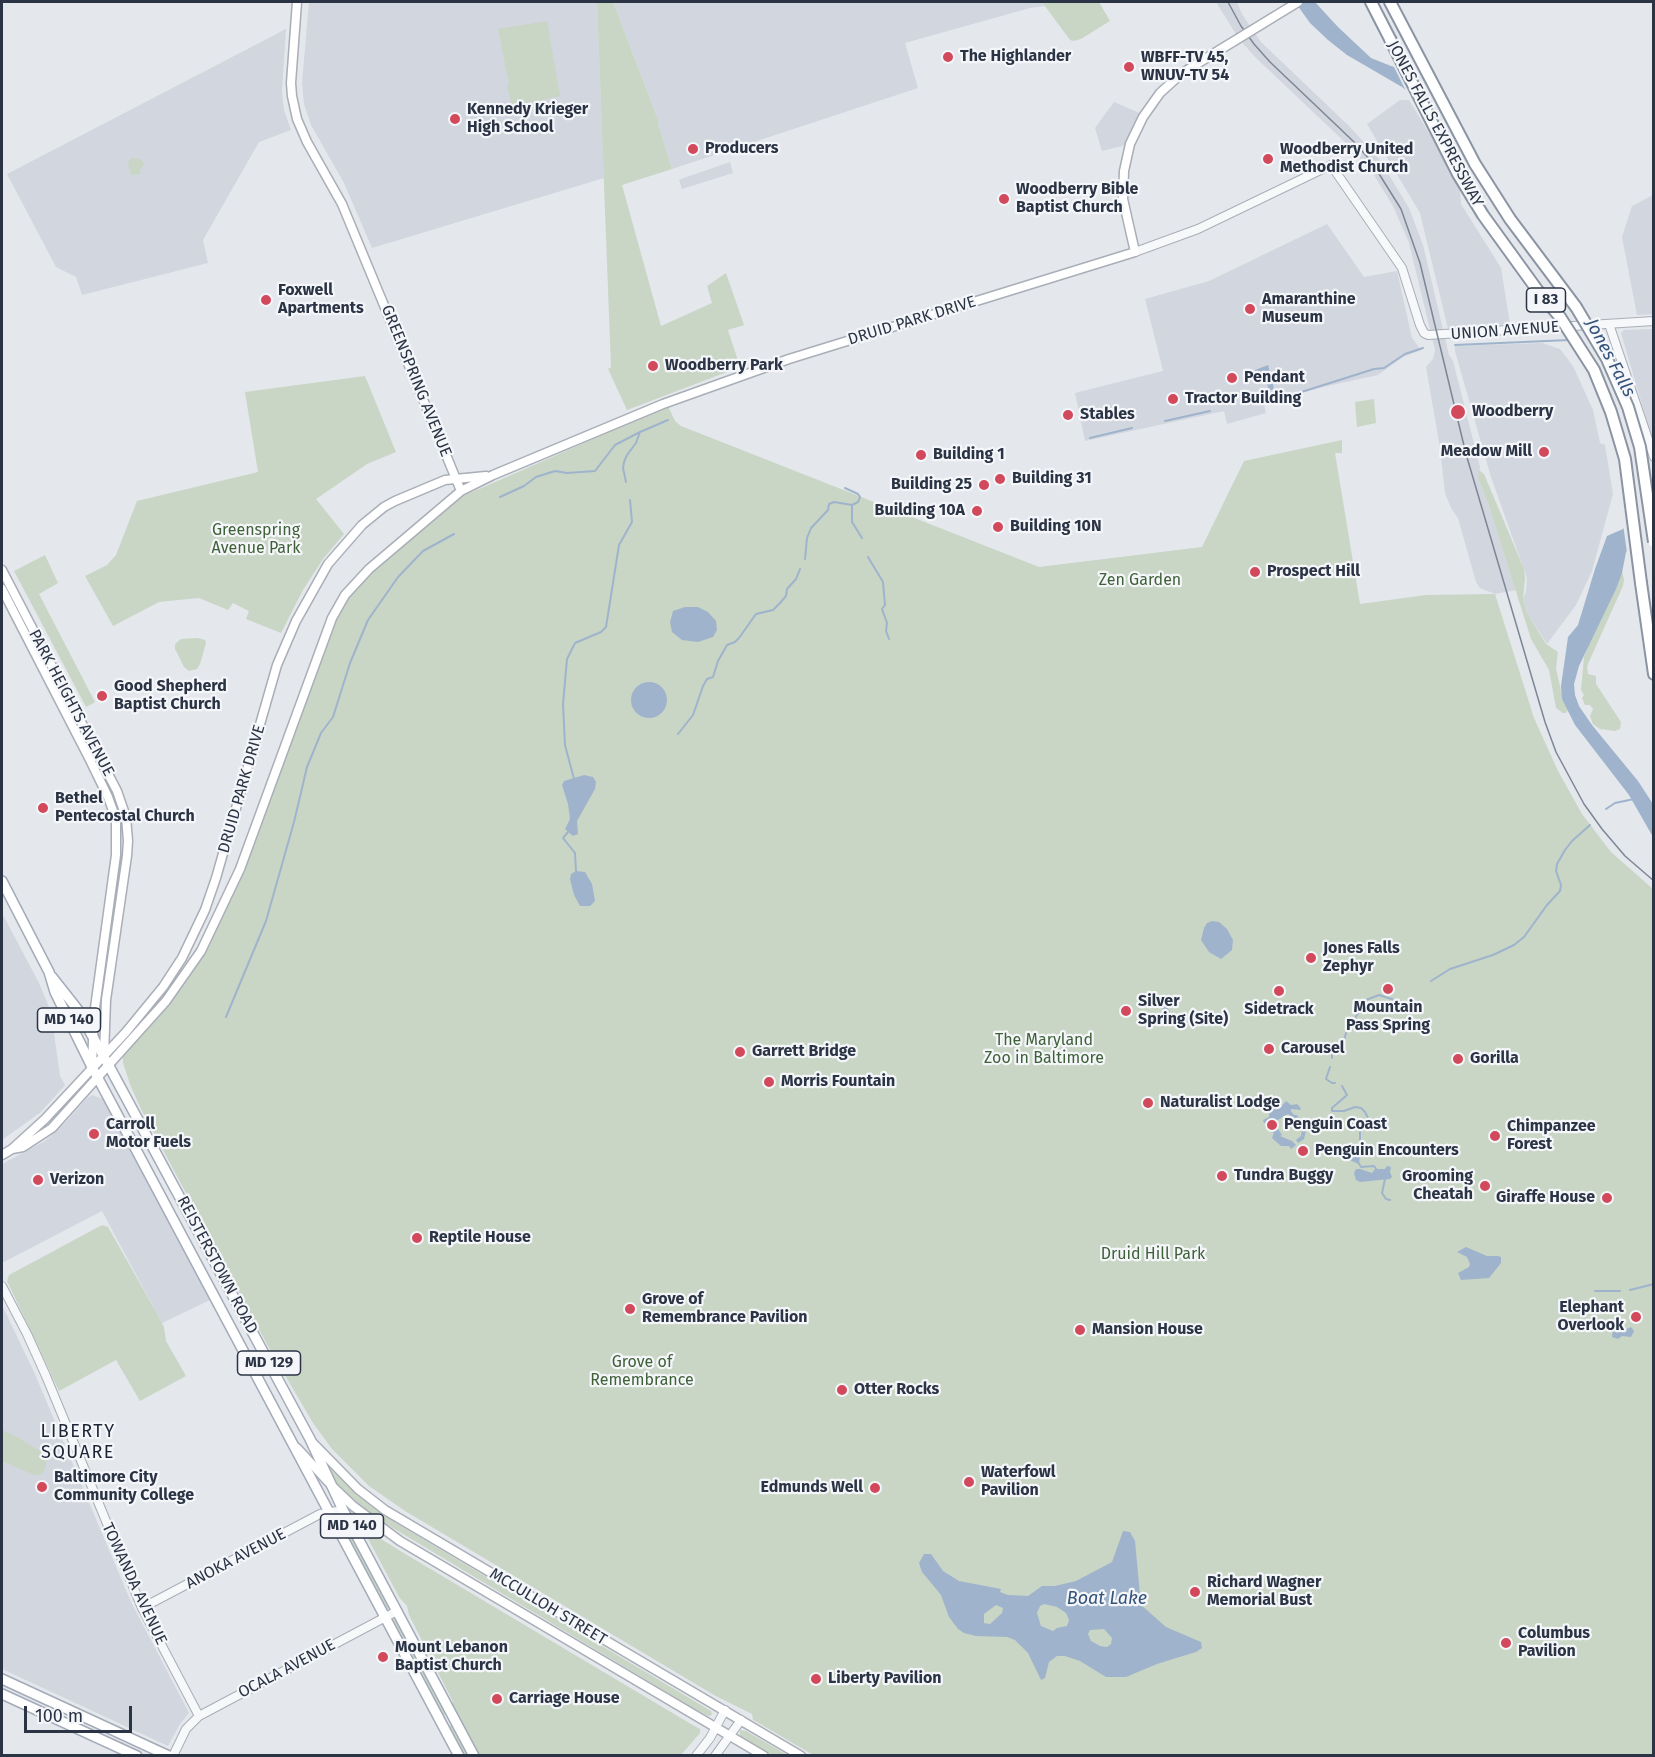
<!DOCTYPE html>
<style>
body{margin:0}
#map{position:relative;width:1655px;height:1757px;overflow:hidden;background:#e4e7ec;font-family:"Fira Sans",sans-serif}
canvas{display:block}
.frame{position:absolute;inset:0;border:3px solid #2b3445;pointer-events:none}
.scale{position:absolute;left:24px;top:1706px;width:108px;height:27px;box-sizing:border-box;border:3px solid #2b3445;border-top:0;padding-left:8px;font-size:18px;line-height:21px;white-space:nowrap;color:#2b3445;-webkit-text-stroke:4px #f4f6f9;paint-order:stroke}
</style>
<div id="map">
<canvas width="1655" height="1757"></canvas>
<div class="frame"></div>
<div class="scale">100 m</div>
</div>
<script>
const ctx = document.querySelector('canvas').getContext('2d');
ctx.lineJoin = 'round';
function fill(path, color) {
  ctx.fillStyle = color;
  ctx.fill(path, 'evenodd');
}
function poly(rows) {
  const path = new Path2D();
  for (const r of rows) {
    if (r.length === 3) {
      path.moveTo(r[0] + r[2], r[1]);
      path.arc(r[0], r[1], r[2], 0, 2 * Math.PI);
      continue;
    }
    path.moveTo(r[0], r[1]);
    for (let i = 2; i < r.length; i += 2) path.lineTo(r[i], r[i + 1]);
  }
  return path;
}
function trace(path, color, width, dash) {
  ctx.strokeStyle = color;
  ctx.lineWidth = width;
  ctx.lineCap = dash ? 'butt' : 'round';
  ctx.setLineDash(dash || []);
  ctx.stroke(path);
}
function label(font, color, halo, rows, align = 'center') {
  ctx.font = font + ' "Fira Sans",sans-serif';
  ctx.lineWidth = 4.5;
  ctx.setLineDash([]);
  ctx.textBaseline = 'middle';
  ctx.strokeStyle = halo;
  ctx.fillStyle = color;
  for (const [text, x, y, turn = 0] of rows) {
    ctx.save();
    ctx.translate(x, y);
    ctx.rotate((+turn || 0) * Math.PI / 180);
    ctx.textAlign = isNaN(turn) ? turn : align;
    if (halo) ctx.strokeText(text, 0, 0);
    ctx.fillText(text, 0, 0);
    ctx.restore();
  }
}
fill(poly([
 [309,2,597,2,604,178,372,248,344,183,311,125,304,104,302,83],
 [613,2,1042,2,1045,6,1030,8,905,43,918,88,672,169,658,123,659,122],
 [1216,2,1237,2,1242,14,1261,42,1349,126,1380,160,1409,208,1423,245,1449,355,1453,361,1480,467,1478,478,1489,506,1516,590,1495,594,1480,588,1476,582,1458,518,1451,508,1445,493,1440,448,1426,367,1433,359,1435,350,1409,243,1393,206,1372,172,1349,146,1255,57,1239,39],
 [286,29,282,91,284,110,291,130,259,142,203,240,208,263,82,295,76,277,56,267,7,174],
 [1400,100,1409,100,1431,136,1460,190,1461,204,1501,268,1510,324,1448,329,1420,213,1367,124],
 [1114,102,1144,115,1130,144,1102,151,1095,128],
 [730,162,733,173,682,189,679,180,681,179],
 [1653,195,1653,314,1637,315,1622,237,1632,206],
 [1327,224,1364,277,1397,271,1412,338,1421,350,1403,357,1378,375,1263,400,1266,413,1227,424,1224,411,1085,441,1075,393,1163,371,1145,299,1209,281],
 [1653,329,1654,329,1653,442,1621,333,1624,330],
 [1542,343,1560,349,1573,366,1593,410,1600,443,1605,445,1613,494,1592,571,1576,605,1547,644,1527,613,1523,599,1526,592,1527,578,1491,477,1455,351,1455,346],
 [2,913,39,983,51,1012,60,1076,65,1085,41,1112,2,1140],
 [92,1095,103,1099,210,1300,162,1323,102,1211,2,1263,2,1164,45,1141,65,1123,86,1099],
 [2,1305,34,1372,131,1602,189,1713,180,1724,168,1746,2,1669]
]), '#d2d6de');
fill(poly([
 [597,2,613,2,659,122,658,123,672,169,622,185,661,326,712,303,707,286,726,273,744,325,728,330,740,367,627,410,608,369,611,367],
 [1042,2,1099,2,1110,21,1081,39,1073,41,1070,40],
 [547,21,560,96,518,105,513,110,507,85,509,84,498,29],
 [131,158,142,160,144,164,140,170,140,174,131,175,128,162],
 [365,376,396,452,367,464,316,499,344,534,323,559,303,590,281,633,246,619,249,611,233,603,228,610,199,598,159,602,113,626,85,576,107,565,116,555,137,501,258,472,245,392],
 [1374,399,1376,423,1357,427,1355,402],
 [668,406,675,421,681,426,1039,567,1202,547,1244,461,1342,440,1342,453,1335,453,1360,604,1426,595,1495,594,1534,718,1558,771,1582,814,1611,852,1653,889,1653,1755,813,1755,757,1722,753,1720,752,1714,714,1695,405,1511,369,1486,332,1449,313,1423,269,1348,141,1109,131,1087,123,1063,123,1056,185,983,220,921,254,841,334,620,358,582,452,501],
 [1479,470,1484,474,1524,569,1525,578,1523,599,1527,613,1546,644,1558,652,1556,668,1561,691,1568,710,1566,713,1563,713,1556,708,1549,670,1531,639,1489,506,1478,478],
 [45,555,58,583,39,594,95,702,86,707,14,571],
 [1622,572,1624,579,1623,586,1587,666,1588,674,1596,676,1596,684,1621,722,1620,729,1615,731,1600,729,1593,724,1590,716,1593,709,1590,705,1585,705,1582,698,1584,695,1581,690,1584,657,1592,635],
 [198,638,205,640,206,643,200,664,197,669,189,671,184,667,175,649,175,644,181,639],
 [102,1225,108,1227,155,1310,164,1327,166,1341,186,1376,140,1401,116,1360,59,1391,7,1281,9,1275],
 [2,1430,19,1438,45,1454,47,1461,44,1472,40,1475,34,1475,2,1461],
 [330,1469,370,1505,396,1523,711,1711,712,1715,708,1716,693,1708,378,1519,344,1492,337,1484],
 [340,1523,345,1523,353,1538,351,1539,354,1539,389,1609,386,1608],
 [369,1526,382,1533,381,1539,407,1555,691,1724,700,1729,700,1733,681,1755,477,1755,451,1704,453,1702,409,1615,407,1606,399,1597,365,1533,363,1528],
 [395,1618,396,1618,421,1667,418,1668,393,1620],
 [419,1669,423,1669,445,1712,445,1715,442,1714],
 [449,1725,453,1726,469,1755,464,1755],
 [740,1730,746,1731,787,1755,772,1755,740,1736]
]), '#c9d6c5');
fill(poly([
 [1295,2,1315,2,1338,27,1371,58,1391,66,1412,71,1438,92,1454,117,1476,162,1519,240,1587,332,1619,391,1637,451,1644,485,1648,521,1646,530,1626,552,1622,573,1616,589,1579,666,1574,684,1575,695,1579,706,1592,725,1638,781,1653,804,1653,837,1629,795,1575,725,1562,699,1561,686,1568,637,1578,625,1595,569,1607,536,1623,529,1628,520,1625,477,1615,434,1596,377,1581,346,1565,323,1546,303,1495,237,1452,157,1413,96,1402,87,1347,55,1328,40,1310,23],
 [1268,365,1274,389,1269,391,1267,383,1262,384,1259,374,1256,375,1255,370],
 [685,607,698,607,708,612,716,621,717,630,713,637,698,642,682,640,672,632,670,622,673,611],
 [649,700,18],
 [584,775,593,777,596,782,595,789,577,821,578,834,573,836,565,829,570,819,568,804,562,785,564,781],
 [576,871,585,872,592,884,595,901,590,906,580,906,574,895,570,879,571,874],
 [1212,921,1219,922,1227,929,1233,940,1232,950,1221,959,1209,952,1201,940,1204,928,1207,923],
 [1153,993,1163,1001,1170,1012,1167,1024,1164,1024,1163,1021,1160,1023,1149,1014,1152,1013,1154,1017,1158,1019,1165,1019,1166,1017,1159,1001,1151,997],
 [1286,1101,1291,1105,1297,1104,1300,1107,1301,1110,1291,1109,1291,1111,1294,1115,1297,1115,1306,1131,1304,1139,1298,1143,1296,1140,1301,1136,1302,1129,1297,1121,1288,1114,1276,1121,1276,1126,1282,1135,1280,1136,1292,1141,1296,1145,1291,1149,1289,1146,1281,1146,1272,1138,1274,1133,1271,1132,1270,1128,1265,1128,1267,1123,1264,1123,1263,1120,1269,1117,1270,1107,1272,1106,1279,1109],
 [1361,1143,1359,1164,1347,1159,1347,1156,1358,1144],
 [1387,1166,1391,1167,1390,1172,1392,1177,1390,1179,1360,1182,1356,1180,1354,1173,1356,1169,1360,1169,1372,1173,1375,1169,1385,1169],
 [1466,1247,1487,1256,1498,1256,1501,1257,1501,1263,1489,1278,1461,1280,1458,1273,1469,1267,1470,1264,1467,1257,1457,1252],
 [1617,1326,1624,1330,1631,1327,1634,1331,1631,1337,1622,1336,1618,1339,1612,1337,1613,1329],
 [1123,1531,1130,1532,1135,1541,1141,1605,1166,1627,1201,1642,1202,1648,1196,1652,1157,1664,1126,1677,1106,1677,1080,1661,1065,1656,1057,1656,1049,1662,1045,1678,1041,1680,1028,1653,1015,1640,1007,1637,976,1636,964,1633,958,1629,949,1617,941,1595,922,1572,919,1563,924,1554,931,1554,943,1571,959,1581,1001,1589,1000,1592,1008,1595,1028,1596,1042,1586,1055,1586,1076,1581,1112,1562],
 [1044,1604,1057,1607,1066,1613,1069,1620,1067,1626,1057,1628,1053,1631,1041,1626,1037,1613,1040,1606],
 [996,1605,1003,1608,1002,1613,990,1624,984,1623,984,1614],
 [1104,1629,1112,1638,1111,1644,1107,1647,1100,1646,1091,1641,1088,1634,1090,1630]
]), '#9fb4cc');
fill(poly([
 [1392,63,1413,69,1429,79,1441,90,1451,105,1491,184,1590,331,1632,420,1649,532,1632,549,1628,560,1623,524,1626,511,1622,478,1612,434,1593,378,1562,325,1543,305,1493,239,1422,115,1409,97]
]), '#e4e7ec');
trace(poly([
 [1455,345,1569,340],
 [1256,402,1289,396,1374,369,1384,368,1405,354,1423,348],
 [1165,421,1210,411],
 [1090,438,1132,428],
 [626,482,623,468,624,462,627,455,636,443,640,432],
 [500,497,524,486,536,477,555,471,567,473,595,471,615,445,640,432,668,420],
 [852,505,852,522,862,538],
 [868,557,883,582,885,605,882,609,887,623,886,631,889,639],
 [805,559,807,538,811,528,828,510,829,504,834,502,852,505,858,502,860,497,858,494,845,488],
 [678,734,693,715,703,686,707,679,713,677,718,661,727,645,735,642,739,638,756,614,773,610,780,603,786,596,787,589,796,579,800,569],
 [574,779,565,745,563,704,567,659,575,643,601,632,606,627,619,545,632,522,630,500],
 [1606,809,1615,803,1634,799],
 [568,832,563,838,575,853,576,871],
 [1431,981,1450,969,1493,955,1514,945,1524,937,1547,905,1560,891,1561,885,1556,871,1557,864,1565,850,1572,841,1590,825],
 [226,1017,266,921,294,822,307,767,321,733,333,717,350,663,368,620,398,577,423,551,454,534],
 [1332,1058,1332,1053,1340,1052,1342,1048,1346,1033,1366,1000,1379,995,1404,1003],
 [1330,1067,1326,1079,1332,1083,1335,1083],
 [1342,1086,1347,1095,1332,1108,1332,1111,1344,1111,1355,1107,1361,1108,1365,1112,1370,1122,1360,1130,1360,1144],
 [1358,1162,1361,1167,1374,1166,1377,1170],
 [1385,1179,1382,1193,1386,1199,1390,1200],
 [1630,1290,1654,1284],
 [1595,1291,1620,1291]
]), '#9fb4cc', 2);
const tertiary = poly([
 [1135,252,1198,229,1331,165,1402,268,1420,325,1424,333,1428,335,1654,321],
 [1609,324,1654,457],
 [2,1286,27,1334,46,1376,142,1608,199,1716],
 [142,1608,320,1514,343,1510],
 [173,1756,186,1729,199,1716,397,1611],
 [696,1756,710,1738,725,1710],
 [715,1756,741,1720]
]);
const secondary = poly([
 [297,2,291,83,292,96,297,119,307,142,342,204,461,491],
 [2,570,117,791,126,817,128,841,127,856,106,1000,104,1055],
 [2,589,90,760,108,797,116,819,116,855,94,1015,92,1067],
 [12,1149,23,1147,52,1128,166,1001,201,951,240,869,332,618,345,595,369,569,461,491,493,475,663,404,789,359,1135,252,1123,199,1124,171,1130,144,1143,117,1160,93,1181,74,1195,65],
 [2,1155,12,1149,45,1119,126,1032,163,987,182,958,205,910,216,878,277,665,296,621,328,564,362,525,384,507,395,501,445,480,486,476],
 [313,1443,358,1489,385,1510,801,1756],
 [297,1448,332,1486,353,1506,400,1541,764,1756]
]);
const primary = poly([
 [2,881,49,972,55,992,92,1067,459,1756],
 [52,977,78,1010,109,1066,310,1439,343,1510,474,1756],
 [2,1679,169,1756],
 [2,1694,137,1756]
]);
const motorway = poly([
 [1371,2,1390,39],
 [1390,2,1475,164,1510,219,1576,307],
 [1641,583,1654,674]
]);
trace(tertiary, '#a9aeb7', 10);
trace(secondary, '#a9aeb7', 11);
trace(primary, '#a3abb8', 12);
trace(motorway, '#8b94a3', 14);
trace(tertiary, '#f7f8fa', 8);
trace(secondary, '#fff', 8);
trace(primary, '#fff', 9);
trace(motorway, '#fff', 10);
trace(poly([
 [1228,2,1241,26,1254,44,1270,62,1353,141,1371,161,1401,209,1420,263,1466,454,1545,722,1556,752,1584,804,1602,829,1625,856,1654,881]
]), '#7d8696', 1.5);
const secondaryBridge = poly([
 [1195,65,1298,2]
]);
const motorwayBridge = poly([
 [1390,39,1458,174,1483,215,1538,291,1560,317,1594,370,1611,412,1625,459,1641,583],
 [1576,307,1607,359,1628,407,1640,447,1654,542]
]);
trace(secondaryBridge, '#a9aeb7', 11, []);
trace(motorwayBridge, '#8b94a3', 14, []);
trace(secondaryBridge, '#fff', 8);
trace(motorwayBridge, '#fff', 10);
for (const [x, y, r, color] of [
 [948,57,6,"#d1495b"],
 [1129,67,6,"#d1495b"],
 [455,119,6,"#d1495b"],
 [693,149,6,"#d1495b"],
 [1268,159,6,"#d1495b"],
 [1004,199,6,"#d1495b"],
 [266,300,6,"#d1495b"],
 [1250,309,6,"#d1495b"],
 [653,366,6,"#d1495b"],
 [1232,378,6,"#d1495b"],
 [1173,399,6,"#d1495b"],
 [1458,412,8,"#d1495b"],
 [1068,415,6,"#d1495b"],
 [1544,452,6,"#d1495b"],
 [921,455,6,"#d1495b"],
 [1000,479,6,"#d1495b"],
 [984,485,6,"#d1495b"],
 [977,511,6,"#d1495b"],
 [998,527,6,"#d1495b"],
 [1255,572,6,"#d1495b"],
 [102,696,6,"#d1495b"],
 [43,808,6,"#d1495b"],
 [1311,958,6,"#d1495b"],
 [1388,989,6,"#d1495b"],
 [1279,991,6,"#d1495b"],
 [1126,1011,6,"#d1495b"],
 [1269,1049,6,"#d1495b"],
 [740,1052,6,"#d1495b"],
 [1458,1059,6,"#d1495b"],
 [769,1082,6,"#d1495b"],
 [1148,1103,6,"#d1495b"],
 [1272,1125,6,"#d1495b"],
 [94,1134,6,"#d1495b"],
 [1495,1136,6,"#d1495b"],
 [1303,1151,6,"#d1495b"],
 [1222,1176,6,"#d1495b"],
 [38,1180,6,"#d1495b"],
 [1485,1186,6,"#d1495b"],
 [1607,1198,6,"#d1495b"],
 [417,1238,6,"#d1495b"],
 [630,1309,6,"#d1495b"],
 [1636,1317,6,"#d1495b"],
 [1080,1330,6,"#d1495b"],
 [842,1390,6,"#d1495b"],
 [969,1482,6,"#d1495b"],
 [42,1487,6,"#d1495b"],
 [875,1488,6,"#d1495b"],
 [1195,1592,6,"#d1495b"],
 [1506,1643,6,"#d1495b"],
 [383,1657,6,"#d1495b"],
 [816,1679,6,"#d1495b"],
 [497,1699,6,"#d1495b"]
]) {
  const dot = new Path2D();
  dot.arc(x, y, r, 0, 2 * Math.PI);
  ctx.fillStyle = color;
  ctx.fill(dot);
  trace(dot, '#f4f6f9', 2);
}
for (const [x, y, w] of [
 [1546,300,39],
 [69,1020,63],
 [269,1363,63],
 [352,1526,63]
]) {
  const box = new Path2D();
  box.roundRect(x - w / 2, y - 12, w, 24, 4.5);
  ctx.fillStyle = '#f4f6f9';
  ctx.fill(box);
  trace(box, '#2b3445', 1.5);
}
label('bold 15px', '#2b3445', null, [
 ["I 83",1546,300],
 ["MD 140",69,1020],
 ["MD 129",269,1363],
 ["MD 140",352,1526]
]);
label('bold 16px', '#2b3445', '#f4f6f9', [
 ["The Highlander",960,57],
 ["WBFF-TV 45,",1141,58],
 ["WNUV-TV 54",1141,76],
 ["Kennedy Krieger",467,110],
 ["High School",467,128],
 ["Producers",705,149],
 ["Woodberry United",1280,150],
 ["Methodist Church",1280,168],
 ["Woodberry Bible",1016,190],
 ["Baptist Church",1016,208],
 ["Foxwell",278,291],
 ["Apartments",278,309],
 ["Amaranthine",1262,300],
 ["Museum",1262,318],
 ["Woodberry Park",665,366],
 ["Pendant",1244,378],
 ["Tractor Building",1185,399],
 ["Woodberry",1472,412],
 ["Stables",1080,415],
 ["Meadow Mill",1532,452,"right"],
 ["Building 1",933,455],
 ["Building 31",1012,479],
 ["Building 25",972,485,"right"],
 ["Building 10A",965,511,"right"],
 ["Building 10N",1010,527],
 ["Prospect Hill",1267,572],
 ["Good Shepherd",114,687],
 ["Baptist Church",114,705],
 ["Bethel",55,799],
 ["Pentecostal Church",55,817],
 ["Jones Falls",1323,949],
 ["Zephyr",1323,967],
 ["Silver",1138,1002],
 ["Spring (Site)",1138,1020],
 ["Mountain",1388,1008,"center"],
 ["Pass Spring",1388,1026,"center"],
 ["Sidetrack",1279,1010,"center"],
 ["Carousel",1281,1049],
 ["Garrett Bridge",752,1052],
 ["Gorilla",1470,1059],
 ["Morris Fountain",781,1082],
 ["Naturalist Lodge",1160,1103],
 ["Carroll",106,1125],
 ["Motor Fuels",106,1143],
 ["Penguin Coast",1284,1125],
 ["Chimpanzee",1507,1127],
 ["Forest",1507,1145],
 ["Penguin Encounters",1315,1151],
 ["Tundra Buggy",1234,1176],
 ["Grooming",1473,1177,"right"],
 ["Cheatah",1473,1195,"right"],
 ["Verizon",50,1180],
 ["Giraffe House",1595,1198,"right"],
 ["Reptile House",429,1238],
 ["Grove of",642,1300],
 ["Remembrance Pavilion",642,1318],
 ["Elephant",1624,1308,"right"],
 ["Overlook",1624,1326,"right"],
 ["Mansion House",1092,1330],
 ["Otter Rocks",854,1390],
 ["Waterfowl",981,1473],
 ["Pavilion",981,1491],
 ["Baltimore City",54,1478],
 ["Community College",54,1496],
 ["Edmunds Well",863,1488,"right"],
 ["Richard Wagner",1207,1583],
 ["Memorial Bust",1207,1601],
 ["Columbus",1518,1634],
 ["Pavilion",1518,1652],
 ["Mount Lebanon",395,1648],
 ["Baptist Church",395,1666],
 ["Liberty Pavilion",828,1679],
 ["Carriage House",509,1699]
], 'left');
label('16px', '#2b3445', '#f4f6f9', [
 ["JONES FALLS EXPRESSWAY",1435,124,62],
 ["DRUID PARK DRIVE",912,321,-17],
 ["UNION AVENUE",1505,331,-4],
 ["GREENSPRING AVENUE",416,381,68],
 ["PARK HEIGHTS AVENUE",71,703,62],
 ["DRUID PARK DRIVE",242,789,-74],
 ["REISTERSTOWN ROAD",217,1265,62],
 ["ANOKA AVENUE",236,1559,-28],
 ["TOWANDA AVENUE",134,1584,65],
 ["MCCULLOH STREET",548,1607,31],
 ["OCALA AVENUE",287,1669,-28]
]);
label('16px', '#3f6138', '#f4f6f9', [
 ["Greenspring",256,531],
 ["Avenue Park",256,549],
 ["Zen Garden",1140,581],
 ["The Maryland",1044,1041],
 ["Zoo in Baltimore",1044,1059],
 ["Druid Hill Park",1153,1255],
 ["Grove of",642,1363],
 ["Remembrance",642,1381]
]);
label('italic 18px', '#34527a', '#f4f6f9', [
 ["Jones Falls",1610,358,62],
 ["Boat Lake",1107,1599]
]);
ctx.letterSpacing = '1.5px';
label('18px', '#1d2536', '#f4f6f9', [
 ["LIBERTY",78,1432],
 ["SQUARE",78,1453]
]);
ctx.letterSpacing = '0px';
</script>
